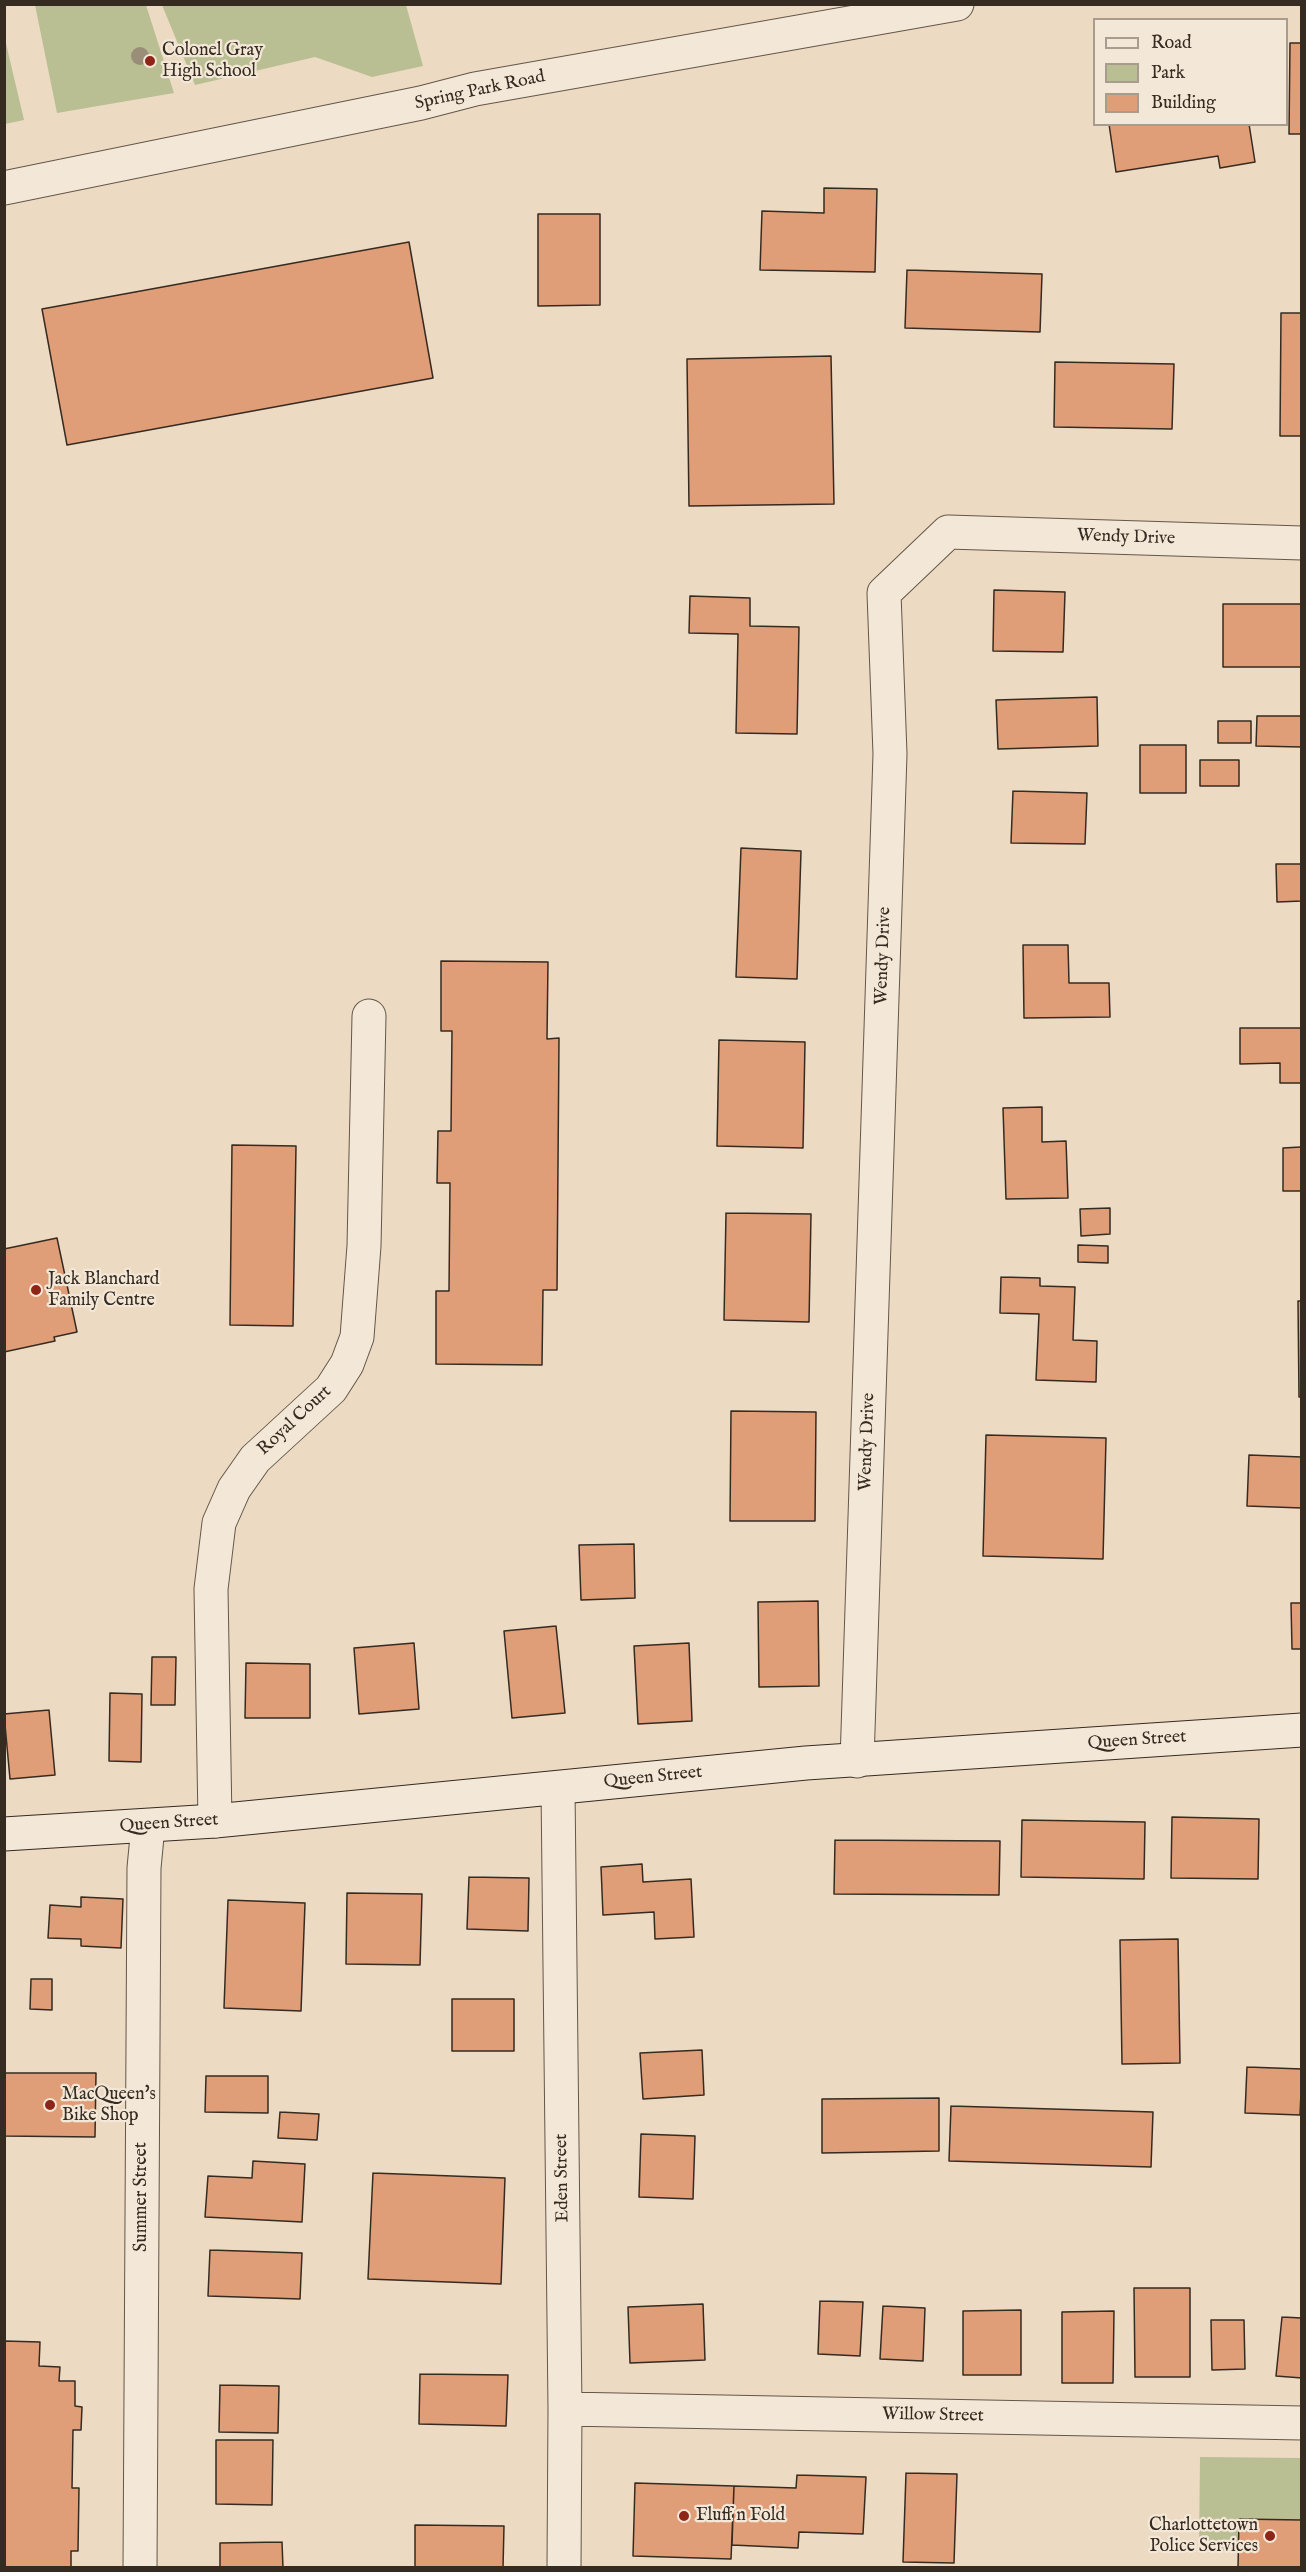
<!DOCTYPE html>
<style>
body{margin:0}
#map{position:relative;width:1306px;height:2572px;overflow:hidden;background:#ecdac2;font-family:"IM FELL English",serif}
canvas{display:block}
.frame{position:absolute;inset:0;border:6px solid #352b21;pointer-events:none}
.legend{position:absolute;left:1093px;top:18px;width:195px;height:108px;box-sizing:border-box;background:#f3e7d7;border:2px solid #a79c8e;margin:0;padding:8px 10px;list-style:none;font-size:18px;color:#352b21}
.legend li{display:flex;align-items:center;gap:12px;height:30px}
.legend b{width:30px;border:2px solid #a79c8e}
</style>
<div id="map">
<canvas width="1306" height="2572"></canvas>
<div class="frame"></div>
<ul class="legend">
<li><b style="height:8px;background:#f3e7d7"></b>Road</li>
<li><b style="height:16px;background:#b9bf92"></b>Park</li>
<li><b style="height:16px;background:#e09e78"></b>Building</li>
</ul>
</div>
<script>
const ctx = document.querySelector('canvas').getContext('2d');
ctx.lineJoin = 'round';
function fill(path, color) {
  ctx.fillStyle = color;
  ctx.fill(path, 'evenodd');
}
function poly(rows) {
  const path = new Path2D();
  for (const r of rows) {
    path.moveTo(r[0], r[1]);
    for (let i = 2; i < r.length; i += 2) path.lineTo(r[i], r[i + 1]);
  }
  return path;
}
function trace(path, color, width, dash) {
  ctx.strokeStyle = color;
  ctx.lineWidth = width;
  ctx.lineCap = dash ? 'butt' : 'round';
  ctx.setLineDash(dash || []);
  ctx.stroke(path);
}
function label(font, color, halo, rows, align = 'center') {
  ctx.font = font + ' "IM FELL English",serif';
  ctx.lineWidth = 4.5;
  ctx.setLineDash([]);
  ctx.textBaseline = 'middle';
  ctx.strokeStyle = halo;
  ctx.fillStyle = color;
  for (const [text, x, y, turn = 0] of rows) {
    ctx.save();
    ctx.translate(x, y);
    ctx.rotate((+turn || 0) * Math.PI / 180);
    ctx.textAlign = isNaN(turn) ? turn : align;
    if (halo) ctx.strokeText(text, 0, 0);
    ctx.fillText(text, 0, 0);
    ctx.restore();
  }
}
fill(poly([
 [35,5,146,5,174,93,57,113],
 [162,5,406,5,423,66,372,77,315,57,195,85],
 [4,35,24,120,5,124,4,124],
 [1200,2457,1301,2458,1301,2520,1239,2519,1238,2551,1199,2551]
]), '#b9bf92');
const building = poly([
 [1290,43,1302,43,1302,134,1289,134,1290,43],
 [1109,124,1249,124,1255,162,1220,168,1218,156,1116,172,1109,124],
 [824,188,877,189,875,272,760,270,762,211,824,213,824,188],
 [538,214,600,214,600,305,538,306,538,214],
 [409,242,433,378,67,445,42,309,409,242],
 [907,270,1042,274,1040,332,905,328,907,270],
 [1281,313,1302,313,1302,436,1280,436,1281,313],
 [831,356,834,504,689,506,687,359,831,356],
 [1055,362,1174,364,1172,429,1054,427,1055,362],
 [994,590,1065,592,1063,652,993,651,994,590],
 [690,596,750,598,750,626,799,627,797,734,736,733,738,634,689,633,690,596],
 [1223,604,1302,604,1302,667,1223,667,1223,604],
 [1097,697,1098,746,998,749,996,700,1097,697],
 [1257,716,1302,716,1302,747,1256,746,1257,716],
 [1218,721,1251,721,1251,743,1218,743,1218,721],
 [1140,745,1186,745,1186,793,1140,793,1140,745],
 [1200,760,1239,760,1239,786,1200,786,1200,760],
 [1013,791,1087,793,1085,844,1011,843,1013,791],
 [741,848,801,851,797,979,736,977,741,848],
 [1276,864,1302,864,1302,901,1277,902,1276,864],
 [1023,945,1068,945,1069,983,1109,983,1110,1017,1024,1018,1023,945],
 [441,961,548,962,547,1039,559,1038,557,1290,543,1290,542,1365,436,1364,436,1291,449,1291,450,1183,437,1183,438,1131,451,1131,452,1031,441,1031,441,961],
 [1240,1028,1302,1028,1302,1083,1280,1083,1280,1063,1240,1064,1240,1028],
 [719,1040,805,1042,803,1148,717,1146,719,1040],
 [1042,1107,1042,1142,1066,1141,1068,1198,1006,1199,1003,1108,1042,1107],
 [232,1145,296,1146,293,1326,230,1325,232,1145],
 [1301,1147,1302,1147,1302,1255,1301,1191,1283,1191,1283,1148,1301,1147],
 [1110,1208,1110,1234,1081,1236,1080,1209,1110,1208],
 [726,1213,811,1214,809,1322,724,1320,726,1213],
 [57,1238,77,1332,54,1337,55,1341,4,1352,4,1249,57,1238],
 [1078,1245,1108,1246,1108,1263,1078,1262,1078,1245],
 [1001,1277,1040,1278,1040,1286,1075,1287,1073,1340,1097,1341,1096,1382,1036,1380,1039,1314,1000,1313,1001,1277],
 [1298,1301,1302,1301,1302,1397,1299,1397,1298,1301],
 [731,1411,816,1412,815,1521,730,1521,731,1411],
 [986,1435,1106,1438,1103,1559,983,1556,986,1435],
 [1249,1455,1302,1457,1302,1508,1247,1506,1249,1455],
 [634,1544,635,1598,581,1600,579,1545,634,1544],
 [818,1601,819,1686,759,1687,758,1602,818,1601],
 [1291,1603,1302,1603,1302,1649,1292,1649,1291,1603],
 [556,1626,565,1713,512,1718,504,1631,556,1626],
 [414,1643,419,1709,359,1714,354,1648,414,1643],
 [689,1643,692,1721,638,1724,634,1646,689,1643],
 [152,1657,176,1657,175,1705,151,1705,152,1657],
 [246,1663,310,1664,310,1718,245,1718,246,1663],
 [110,1693,142,1694,141,1762,109,1761,110,1693],
 [49,1710,55,1775,10,1779,4,1714,49,1710],
 [1172,1817,1259,1819,1258,1879,1171,1878,1172,1817],
 [1022,1820,1145,1822,1144,1879,1021,1877,1022,1820],
 [835,1840,1000,1841,999,1895,834,1894,835,1840],
 [642,1864,643,1882,691,1879,694,1937,655,1939,654,1912,603,1915,601,1867,642,1864],
 [469,1877,529,1878,528,1931,467,1929,469,1877],
 [347,1893,422,1894,420,1965,346,1964,347,1893],
 [81,1897,123,1899,121,1948,81,1946,81,1939,48,1938,50,1905,81,1907,81,1897],
 [228,1900,305,1903,301,2011,224,2008,228,1900],
 [1178,1939,1180,2063,1122,2064,1120,1940,1178,1939],
 [31,1979,52,1979,52,2010,30,2009,31,1979],
 [452,1999,514,1999,514,2051,452,2051,452,1999],
 [702,2050,704,2095,643,2099,640,2053,702,2050],
 [1247,2067,1302,2069,1300,2115,1245,2113,1247,2067],
 [4,2073,96,2073,95,2137,4,2136,4,2073],
 [206,2076,268,2076,268,2113,205,2112,206,2076],
 [939,2098,939,2151,822,2153,822,2099,939,2098],
 [951,2106,1153,2112,1151,2167,949,2161,951,2106],
 [280,2112,319,2114,317,2140,278,2138,280,2112],
 [641,2134,695,2136,693,2199,639,2197,641,2134],
 [253,2161,305,2164,302,2222,205,2217,208,2176,252,2178,253,2161],
 [373,2173,505,2178,501,2284,368,2279,373,2173],
 [210,2250,302,2253,300,2299,208,2296,210,2250],
 [1134,2288,1190,2288,1190,2377,1135,2377,1134,2288],
 [820,2301,863,2302,860,2356,818,2354,820,2301],
 [703,2304,705,2360,630,2363,628,2307,703,2304],
 [883,2306,925,2308,923,2361,880,2359,883,2306],
 [1021,2310,1021,2375,963,2375,963,2311,1021,2310],
 [1114,2311,1113,2383,1062,2383,1062,2312,1114,2311],
 [1282,2317,1302,2318,1302,2378,1276,2376,1282,2317],
 [1211,2320,1244,2320,1245,2369,1212,2370,1211,2320],
 [4,2341,40,2342,39,2366,60,2367,59,2381,75,2381,75,2406,82,2407,81,2430,73,2430,72,2488,79,2488,78,2551,71,2551,71,2568,4,2568,4,2341],
 [420,2374,508,2375,506,2426,419,2424,420,2374],
 [220,2385,279,2386,278,2433,219,2432,220,2385],
 [216,2440,273,2440,272,2505,216,2504,216,2440],
 [906,2473,957,2474,954,2563,903,2562,906,2473],
 [797,2475,866,2477,863,2534,799,2532,798,2548,732,2545,734,2486,796,2488,797,2475],
 [635,2483,734,2486,731,2559,633,2556,635,2483],
 [1239,2519,1302,2520,1302,2568,1238,2568,1239,2519],
 [415,2525,504,2526,503,2568,415,2568,415,2525],
 [282,2542,283,2568,220,2568,220,2543,282,2542]
]);
fill(building, '#e09e78');
trace(building, '#352b21', 1.5);
const street = poly([
 [4,188,421,103,475,89,957,4],
 [857,1761,890,754,884,593,948,532,1302,543],
 [558,1788,565,2409,564,2568],
 [215,1821,211,1589,219,1523,234,1489,255,1459,331,1389,347,1364,357,1337,364,1246,369,1016],
 [565,2409,1302,2423],
 [140,2568,144,1868,148,1826]
]);
const secondary = poly([
 [4,1834,215,1821,806,1763,1302,1730]
]);
trace(street, '#635749', 35);
trace(secondary, '#352b21', 35);
trace(street, '#f3e7d7', 33);
trace(secondary, '#f3e7d7', 33);
ctx.fillStyle = '#9a8e79';
for (const [x, y] of [
 [140,56]
]) {
  ctx.beginPath();
  ctx.arc(x, y, 9, 0, 2 * Math.PI);
  ctx.fill();
}
for (const [x, y, r, color] of [
 [150,61,6,"#8f2418"],
 [36,1290,6,"#8f2418"],
 [50,2105,6,"#8f2418"],
 [684,2516,6,"#8f2418"],
 [1270,2536,6,"#8f2418"]
]) {
  const dot = new Path2D();
  dot.arc(x, y, r, 0, 2 * Math.PI);
  ctx.fillStyle = color;
  ctx.fill(dot);
  trace(dot, '#f3e7d7', 2);
}
label('18px', '#352b21', '#f3e7d7', [
 ["Colonel Gray",162,51],
 ["High School",162,72],
 ["Jack Blanchard",48,1280],
 ["Family Centre",48,1301],
 ["MacQueen's",62,2095],
 ["Bike Shop",62,2116],
 ["Fluff n Fold",696,2516],
 ["Charlottetown",1258,2526,"right"],
 ["Police Services",1258,2547,"right"]
], 'left');
label('18px', '#352b21', '#f3e7d7', [
 ["Spring Park Road",480,91,-12],
 ["Wendy Drive",1126,538,2],
 ["Wendy Drive",884,956,-88],
 ["Royal Court",295,1421,-43],
 ["Wendy Drive",868,1442,-88],
 ["Queen Street",1137,1741,-4],
 ["Queen Street",653,1778,-6],
 ["Queen Street",169,1824,-4],
 ["Eden Street",563,2178,-91],
 ["Summer Street",142,2197,-90],
 ["Willow Street",933,2416,1]
]);
</script>
